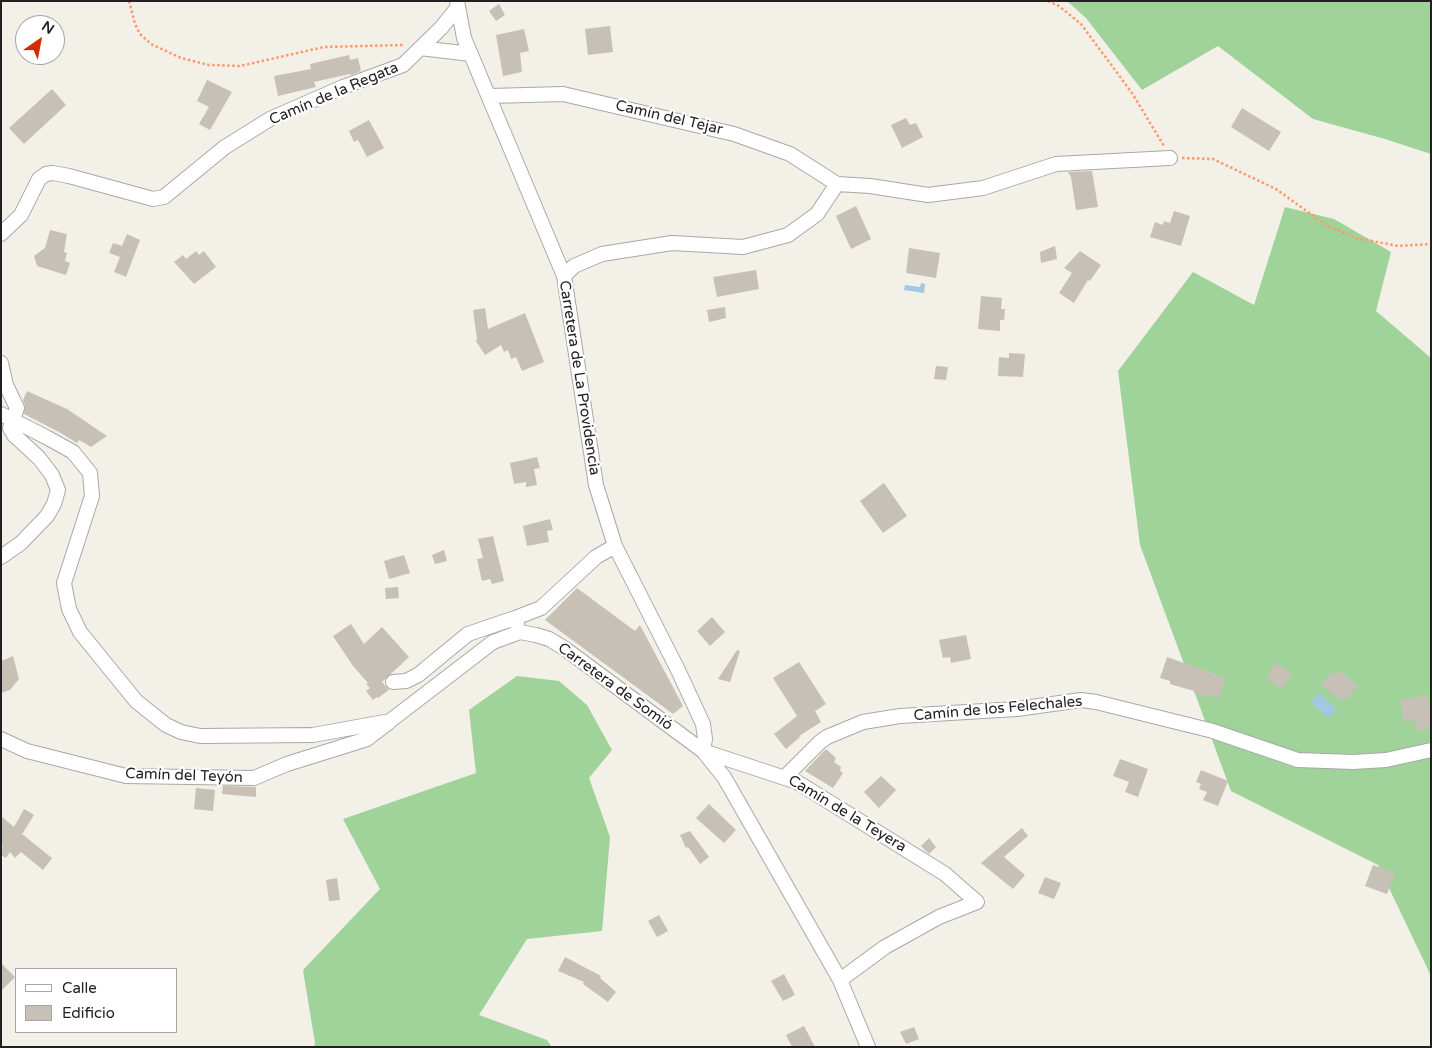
<!DOCTYPE html>
<meta charset="utf-8">
<style>
body{margin:0}
#map{position:relative;width:1432px;height:1048px;overflow:hidden;background:#f2f0e7;font-family:"Varela Round",sans-serif}
canvas{display:block}
.frame{position:absolute;inset:0;border:2px solid #212121;pointer-events:none}
.legend{position:absolute;left:15px;top:968px;width:162px;height:65px;box-sizing:border-box;background:#fff;border:1px solid #a6a6a6;margin:0;padding:6px 9px;list-style:none;font-size:15px;color:#212121}
.legend li{display:flex;align-items:center;gap:10px;height:25px}
.legend b{width:25px;border:1px solid #a6a6a6}
.north{position:absolute;left:15px;top:15px;width:50px;height:50px;box-sizing:border-box;background:#fff;border:1px solid #a6a6a6;border-radius:50%;rotate:33deg;font-size:14px;font-weight:700;line-height:20px;text-align:center;color:#212121}
.north::after{content:'';display:block;margin:auto;width:18px;height:22px;background:#d22b00;clip-path:polygon(50% 0,100% 100%,50% 72%,0 100%)}
</style>
<div id="map">
<canvas width="1432" height="1048"></canvas>
<div class="frame"></div>
<ul class="legend">
<li><b style="height:6px;background:#fff"></b>Calle</li>
<li><b style="height:14px;background:#c7c0b6"></b>Edificio</li>
</ul>
<div class="north">N</div>
</div>
<script>
const ctx = document.querySelector('canvas').getContext('2d');
ctx.lineJoin = 'round';
function fill(path, color) {
  ctx.fillStyle = color;
  ctx.fill(path, 'evenodd');
}
function poly(rows) {
  const path = new Path2D();
  for (const r of rows) {
    path.moveTo(r[0], r[1]);
    for (let i = 2; i < r.length; i += 2) path.lineTo(r[i], r[i + 1]);
  }
  return path;
}
function trace(path, color, width, dash) {
  ctx.strokeStyle = color;
  ctx.lineWidth = width;
  ctx.lineCap = dash ? 'butt' : 'round';
  ctx.setLineDash(dash || []);
  ctx.stroke(path);
}
function label(font, color, halo, rows, align = 'center') {
  ctx.font = font + ' "Varela Round",sans-serif';
  ctx.lineWidth = 4.5;
  ctx.setLineDash([]);
  ctx.textBaseline = 'middle';
  ctx.strokeStyle = halo;
  ctx.fillStyle = color;
  for (const [text, x, y, turn = 0] of rows) {
    ctx.save();
    ctx.translate(x, y);
    ctx.rotate((+turn || 0) * Math.PI / 180);
    ctx.textAlign = isNaN(turn) ? turn : align;
    if (halo) ctx.strokeText(text, 0, 0);
    ctx.fillText(text, 0, 0);
    ctx.restore();
  }
}
fill(poly([
 [1067,1,1431,1,1431,154,1385,139,1313,119,1218,46,1142,90,1086,18],
 [1285,207,1334,219,1391,252,1376,311,1431,358,1431,976,1378,865,1231,791,1140,545,1118,371,1193,272,1254,305],
 [517,676,559,681,587,705,612,750,589,778,610,837,602,931,527,939,479,1015,547,1040,552,1047,314,1047,315,1043,303,970,380,889,343,819,476,773,469,710]
]), '#9fd39a');
fill(poly([
 [921,283,925,284,924,293,904,290,905,285,920,287],
 [1319,693,1337,709,1328,718,1311,702]
]), '#a5c7e1');
fill(poly([
 [499,4,505,15,496,21,489,11],
 [610,26,613,52,588,55,585,29],
 [524,29,529,51,520,53,522,72,503,76,496,35],
 [349,55,350,60,358,58,361,71,351,75,350,74,314,82,316,87,278,96,274,76,311,69,310,64],
 [207,80,232,92,210,130,199,124,209,107,197,101],
 [52,89,66,105,24,144,9,128],
 [1242,108,1281,132,1269,151,1231,127],
 [906,118,910,125,916,123,923,137,902,148,891,125],
 [369,120,384,148,367,157,358,140,354,142,349,131],
 [1092,171,1098,207,1076,210,1071,177,1068,172],
 [856,206,871,239,851,249,836,216],
 [1174,211,1190,216,1181,246,1150,237,1155,222,1163,225,1164,221,1170,223],
 [50,230,67,234,64,252,67,253,65,261,70,263,66,275,37,266,34,256,45,248],
 [127,234,140,240,126,277,114,272,120,257,109,253,113,243,122,246],
 [1055,246,1057,259,1041,263,1040,252],
 [909,248,940,253,936,278,906,273],
 [196,251,199,255,204,251,216,267,194,284,174,262,183,255,186,259],
 [1080,251,1101,265,1090,281,1088,280,1074,303,1059,293,1072,273,1064,268],
 [756,270,759,289,717,297,713,277],
 [981,296,1002,298,1001,309,1005,309,1004,320,1000,320,1000,331,978,329],
 [725,307,726,318,709,322,707,310],
 [485,308,488,329,525,313,544,362,522,371,516,357,511,359,508,350,504,352,501,345,485,355,476,341,477,339,473,310],
 [1009,353,1025,354,1023,377,998,376,999,357,1009,358],
 [936,366,948,367,946,380,934,379],
 [27,391,67,409,107,436,91,447,79,440,77,443,59,432,24,414,25,405,23,400],
 [537,457,540,468,534,469,537,485,526,487,526,482,514,484,510,463],
 [884,483,907,516,883,533,860,501],
 [550,519,553,530,547,531,549,542,527,546,523,526],
 [493,536,504,581,492,584,490,579,482,581,477,559,483,558,478,539],
 [444,550,447,561,435,564,432,555],
 [404,555,410,573,389,579,384,561],
 [398,587,399,598,386,599,385,588],
 [577,588,635,631,640,625,683,706,673,714,545,620],
 [712,617,725,632,710,646,697,631],
 [351,624,364,644,382,627,409,657,382,682,389,690,378,698,377,697,373,700,366,691,370,688,366,684,368,683,353,666,333,636],
 [966,635,971,659,951,663,950,657,943,658,939,640],
 [737,650,740,651,730,682,718,679],
 [13,656,19,679,10,690,1,693,1,661],
 [1167,657,1226,678,1219,698,1209,695,1208,698,1194,693,1194,691,1170,684,1170,681,1160,678],
 [799,662,826,704,815,711,821,722,799,736,800,737,786,749,774,734,797,716,773,678],
 [1276,663,1292,674,1282,689,1266,678],
 [1339,670,1358,686,1346,700,1343,697,1340,701,1321,684,1331,672,1335,675],
 [1427,695,1431,715,1431,728,1416,731,1414,720,1404,722,1400,700],
 [826,749,836,758,834,762,841,767,840,771,843,773,833,788,805,771],
 [1120,759,1148,769,1138,797,1125,792,1129,782,1113,776],
 [1201,770,1228,781,1218,806,1203,800,1207,792,1199,789,1201,784,1196,782],
 [881,776,896,790,879,808,864,792],
 [223,786,256,787,256,797,222,794],
 [196,788,215,790,213,811,194,809],
 [709,804,736,830,724,843,696,818],
 [24,809,34,815,22,834,52,858,43,870,21,852,15,858,10,852,6,858,1,855,3,846,1,845,1,816,14,827],
 [1022,828,1028,836,1004,857,1025,875,1013,889,981,863],
 [690,831,709,857,700,864,688,847,686,848,680,835],
 [929,838,936,847,929,854,921,846],
 [1373,865,1395,873,1387,894,1365,886],
 [1045,877,1061,883,1054,899,1038,893],
 [337,878,340,900,329,901,326,880],
 [659,915,668,931,657,937,648,921],
 [565,957,601,976,600,978,616,992,608,1002,583,984,584,982,558,971],
 [1,963,15,977,1,991],
 [784,974,795,995,783,1001,771,981],
 [804,1026,815,1047,792,1047,786,1035],
 [914,1027,919,1039,906,1044,900,1032]
]), '#c7c0b6');
const minor = poly([
 [457,1,464,38,564,276,596,485,615,546,678,670,703,724,705,739,703,751],
 [420,48,471,54],
 [490,96,563,94,734,134,790,154,837,184],
 [1,234,21,215,39,179,46,174,53,173,69,176,153,199,164,197,225,147,270,119,343,87,403,65,441,28,458,7],
 [564,276,574,266,602,254,672,243,743,247,788,235,817,214,837,184,870,186,928,195,983,188,1056,164,1170,158],
 [1,363,6,385,17,408,10,428,14,435,39,458,52,475,58,490,54,504,47,516,21,543,1,557],
 [1,414,46,437,73,452,90,473,92,496,64,583,69,609,80,632,136,701,166,725,181,732,200,736,313,735,390,721,493,642,520,632,536,635,549,639,564,648,703,751,724,777,840,980,868,1047],
 [517,624,515,618,541,608,596,557,615,546],
 [393,682,406,681,418,675,468,634,515,618],
 [1,739,27,751,126,776,254,778,287,764,367,739,388,723],
 [703,751,797,782,945,874,977,902,939,917,885,947,840,980],
 [785,777,820,742,827,737,863,722,900,716,1017,709,1081,700,1096,702,1213,731,1298,760,1353,762,1386,760,1431,750]
]);
trace(minor, '#a8a8a8', 16);
trace(poly([
 [129,1,135,24,140,34,151,44,181,58,209,65,240,66,324,47,404,45],
 [1048,1,1059,6,1081,24,1132,93,1164,146],
 [1182,158,1213,159,1276,189,1326,225,1356,238,1398,246,1431,244]
]), '#ff986b', 2.5, [2.5, 2.5]);
trace(minor, '#fff', 14);
label('15px', '#212121', '#fff', [
 ["Camín de la Regata",334,94,-23],
 ["Camín del Tejar",669,118,13],
 ["Carretera de La Providencia",579,378,81],
 ["Carretera de Somió",615,687,36],
 ["Camín de los Felechales",998,709,-5],
 ["Camín del Teyón",184,776,2],
 ["Camín de la Teyera",847,814,31]
]);
</script>
